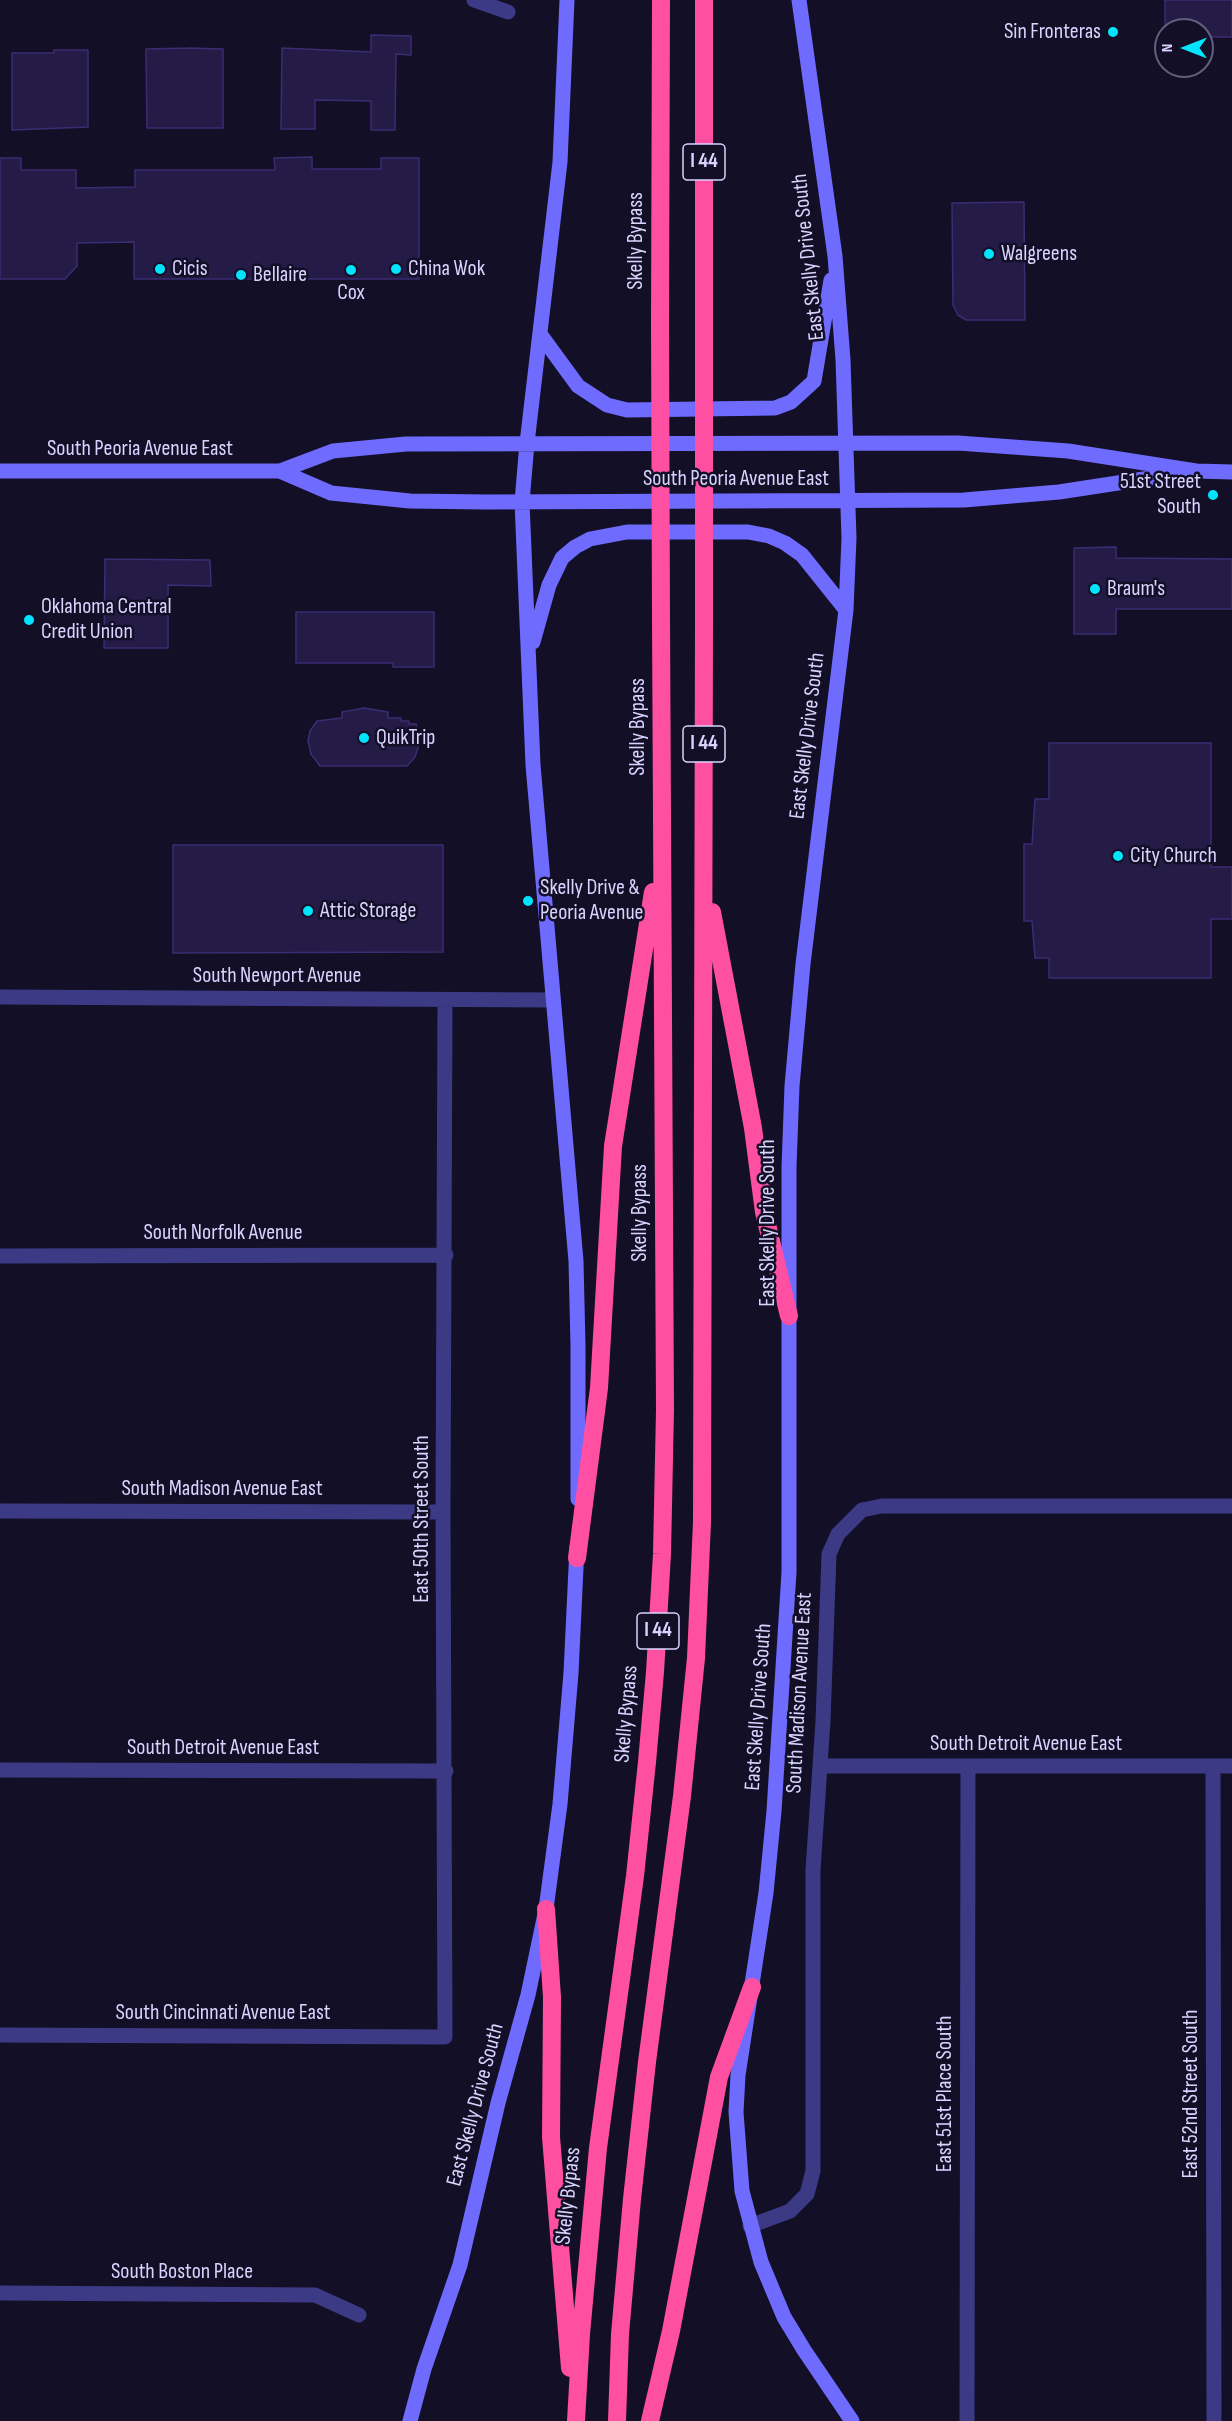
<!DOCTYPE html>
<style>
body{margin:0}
#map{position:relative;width:1232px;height:2421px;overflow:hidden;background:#130f26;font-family:"Sofia Sans Condensed",sans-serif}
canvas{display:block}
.north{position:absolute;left:1154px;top:18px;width:60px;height:60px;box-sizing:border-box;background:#130f26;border:2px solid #625e7d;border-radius:50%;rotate:270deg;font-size:16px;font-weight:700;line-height:24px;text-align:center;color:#d9d4ff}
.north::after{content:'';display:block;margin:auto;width:21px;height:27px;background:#00e5ff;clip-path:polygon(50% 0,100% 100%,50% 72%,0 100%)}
</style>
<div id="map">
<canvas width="1232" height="2421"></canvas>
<div class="north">N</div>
</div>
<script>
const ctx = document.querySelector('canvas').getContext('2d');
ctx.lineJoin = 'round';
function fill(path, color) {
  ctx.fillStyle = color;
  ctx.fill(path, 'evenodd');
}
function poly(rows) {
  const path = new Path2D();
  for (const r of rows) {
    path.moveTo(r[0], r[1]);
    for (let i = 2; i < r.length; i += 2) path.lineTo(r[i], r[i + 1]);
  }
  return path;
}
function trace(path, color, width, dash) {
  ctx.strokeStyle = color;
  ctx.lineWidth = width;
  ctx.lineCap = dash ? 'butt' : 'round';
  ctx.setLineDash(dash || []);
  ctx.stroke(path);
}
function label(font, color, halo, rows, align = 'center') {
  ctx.font = font + ' "Sofia Sans Condensed",sans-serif';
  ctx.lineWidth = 5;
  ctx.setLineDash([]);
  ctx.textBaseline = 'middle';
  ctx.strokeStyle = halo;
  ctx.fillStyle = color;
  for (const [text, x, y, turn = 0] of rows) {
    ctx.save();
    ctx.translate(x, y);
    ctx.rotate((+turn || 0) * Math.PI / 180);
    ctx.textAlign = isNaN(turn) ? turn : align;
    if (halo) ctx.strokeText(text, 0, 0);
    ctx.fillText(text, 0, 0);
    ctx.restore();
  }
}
const building = poly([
 [1165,0,1232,0,1232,37,1202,37,1202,30,1165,30,1165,0],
 [371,35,411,36,411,55,396,54,395,130,371,130,371,101,315,100,315,129,281,129,282,48,371,52,371,35],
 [189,48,223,49,223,128,147,128,146,49,189,48],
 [54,50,88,50,88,127,12,130,12,53,54,53,54,50],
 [312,157,312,169,381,169,381,158,419,158,419,279,134,279,134,242,77,243,77,266,65,279,0,279,0,158,21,158,21,170,76,170,76,188,135,187,135,170,275,170,274,158,312,157],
 [1024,202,1025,320,966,320,958,315,953,305,952,203,1024,202],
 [1116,547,1116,558,1232,559,1232,609,1116,609,1116,634,1074,634,1074,548,1116,547],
 [105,559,210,560,211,586,168,585,168,648,104,648,105,559],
 [296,612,434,612,434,667,393,667,393,663,296,663,296,612],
 [364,708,388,712,388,718,401,718,401,721,409,721,409,724,416,724,420,742,415,757,407,766,320,766,311,754,308,741,310,731,317,721,342,718,342,712,364,708],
 [1049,743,1211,743,1211,867,1232,867,1232,919,1211,919,1211,978,1049,978,1049,958,1035,958,1032,921,1024,921,1024,844,1032,844,1035,799,1049,799,1049,743],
 [173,845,443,845,443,952,173,953,173,845]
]);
fill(building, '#241b47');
trace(building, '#3b2d73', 1.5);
trace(poly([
 [474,0,508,12],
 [0,997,553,1000],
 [0,1256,446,1255],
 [0,1511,443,1512],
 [820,1766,1232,1766],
 [1213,1767,1214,2421],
 [0,1770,446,1771],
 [0,2035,445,2037,443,1512,445,1000],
 [750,2226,790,2211,807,2194,813,2171,813,1870,823,1721,829,1554,838,1534,862,1510,882,1506,1232,1506],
 [0,2293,315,2295,359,2315],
 [967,2421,968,1767]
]), '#3d3a85', 15);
trace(poly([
 [567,0,560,162,527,443,522,502,533,765,576,1261,578,1346,578,1499],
 [799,0,835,256,843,360,849,538,846,610,803,964,792,1086,789,1167,789,1572,774,1811,766,1893,738,2075,736,2112,742,2191,761,2262,784,2317,804,2350,852,2421],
 [540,334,578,386,607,405,627,410,775,408,791,402,814,381,831,280],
 [0,471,280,471,333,451,406,444,958,443,1068,451,1196,471],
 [280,471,331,493,410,501,487,502,964,500,1059,492,1196,471,1232,472],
 [533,642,549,585,562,558,575,547,590,539,627,532,748,532,769,536,785,543,802,555,846,610],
 [410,2421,424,2369,460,2265,498,2103,528,1995,546,1909,560,1804,571,1673,577,1547]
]), '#6f6bff', 15);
trace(poly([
 [660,322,661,0],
 [704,323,704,0],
 [712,912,753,1128,764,1212,789,1316],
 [577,1558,599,1388,613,1146,653,892],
 [546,1909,552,1997,551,2137,570,2368],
 [576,2421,581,2334,598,2148,635,1876,647,1762,655,1672,662,1554,665,1410,661,619],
 [617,2421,620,2334,632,2199,647,2062,682,1796,696,1658,702,1522,704,620],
 [650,2421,671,2331,719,2077,752,1987]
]), '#ff4fa3', 18);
trace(poly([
 [660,322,661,619],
 [704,323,704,620]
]), '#ff4fa3', 18);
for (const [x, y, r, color] of [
 [1113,32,6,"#00e5ff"],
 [989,254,6,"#00e5ff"],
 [160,269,6,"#00e5ff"],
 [396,269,6,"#00e5ff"],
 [351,270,6,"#00e5ff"],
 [241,275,6,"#00e5ff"],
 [1213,495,6,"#00e5ff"],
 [1095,589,6,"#00e5ff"],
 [29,620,6,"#00e5ff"],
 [364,738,6,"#00e5ff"],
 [1118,856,6,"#00e5ff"],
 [528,901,6,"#00e5ff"],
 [308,911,6,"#00e5ff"]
]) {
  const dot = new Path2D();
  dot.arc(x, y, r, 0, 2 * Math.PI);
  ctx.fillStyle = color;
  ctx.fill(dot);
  trace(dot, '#130f26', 2);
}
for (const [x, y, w] of [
 [704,162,42],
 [704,744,42],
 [658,1631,42]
]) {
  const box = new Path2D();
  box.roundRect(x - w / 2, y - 18, w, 36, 4.5);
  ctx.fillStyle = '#130f26';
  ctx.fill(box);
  trace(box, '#d9d4ff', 1.5);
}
label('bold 21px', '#d9d4ff', null, [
 ["I 44",704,162],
 ["I 44",704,744],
 ["I 44",658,1631]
]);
label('22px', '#d9d4ff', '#130f26', [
 ["Sin Fronteras",1101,32,"right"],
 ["Walgreens",1001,254],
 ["Cicis",172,269],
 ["China Wok",408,269],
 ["Bellaire",253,275],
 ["Cox",351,293,"center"],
 ["51st Street",1201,482,"right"],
 ["South",1201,507,"right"],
 ["Braum's",1107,589],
 ["Oklahoma Central",41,607],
 ["Credit Union",41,632],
 ["QuikTrip",376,738],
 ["City Church",1130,856],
 ["Skelly Drive &",540,888],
 ["Peoria Avenue",540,913],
 ["Attic Storage",320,911]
], 'left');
label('22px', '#d9d4ff', '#130f26', [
 ["Skelly Bypass",636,241,-90],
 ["East Skelly Drive South",809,257,-96],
 ["South Peoria Avenue East",140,449],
 ["South Peoria Avenue East",736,479],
 ["Skelly Bypass",638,727,-90],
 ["East Skelly Drive South",808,736,-83],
 ["South Newport Avenue",277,976],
 ["Skelly Bypass",640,1213,-90],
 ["East Skelly Drive South",768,1223,-90],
 ["South Norfolk Avenue",223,1233],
 ["South Madison Avenue East",222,1489],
 ["East 50th Street South",422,1519,-90],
 ["South Madison Avenue East",800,1693,-87],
 ["East Skelly Drive South",759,1707,-86],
 ["Skelly Bypass",627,1714,-85],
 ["South Detroit Avenue East",1026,1744],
 ["South Detroit Avenue East",223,1748],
 ["South Cincinnati Avenue East",223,2013],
 ["East 51st Place South",945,2094,-90],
 ["East 52nd Street South",1191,2094,-90],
 ["East Skelly Drive South",476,2105,-75],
 ["Skelly Bypass",569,2196,-84],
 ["South Boston Place",182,2272]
]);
</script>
